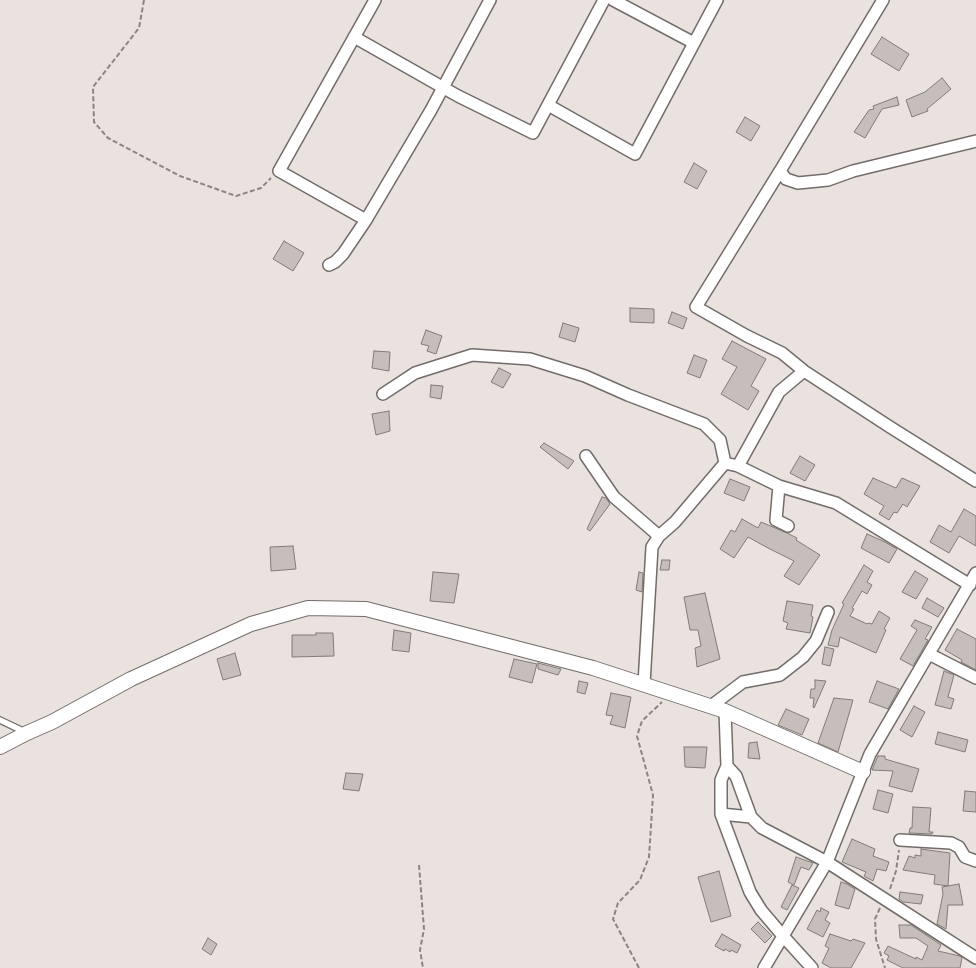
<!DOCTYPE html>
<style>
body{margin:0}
canvas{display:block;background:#eae2de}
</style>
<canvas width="976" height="968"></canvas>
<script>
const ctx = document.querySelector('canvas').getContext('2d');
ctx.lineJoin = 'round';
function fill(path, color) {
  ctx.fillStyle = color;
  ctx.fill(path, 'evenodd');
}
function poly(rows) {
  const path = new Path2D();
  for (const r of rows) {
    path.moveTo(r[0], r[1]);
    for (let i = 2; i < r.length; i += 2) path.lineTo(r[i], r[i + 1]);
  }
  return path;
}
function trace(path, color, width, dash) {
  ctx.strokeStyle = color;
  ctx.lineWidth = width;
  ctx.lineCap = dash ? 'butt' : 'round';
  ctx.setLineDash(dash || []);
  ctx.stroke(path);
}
const building = poly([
 [882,37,909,54,899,71,871,54,882,37],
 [942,78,951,89,927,109,928,111,912,117,906,100,925,92,942,78],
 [897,97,899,105,882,109,865,138,854,132,869,110,874,109,873,106,897,97],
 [745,117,760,126,751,141,736,132,745,117],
 [694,163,707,171,697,189,684,182,694,163],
 [284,241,304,253,293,271,273,259,284,241],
 [630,308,654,309,654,323,630,322,630,308],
 [672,312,687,318,683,329,668,323,672,312],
 [563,323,579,328,575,342,559,337,563,323],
 [426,330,442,336,436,354,427,351,429,346,421,344,426,330],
 [732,341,766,359,751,386,759,391,748,410,721,394,737,367,722,359,732,341],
 [374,351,390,352,389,371,372,368,374,351],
 [694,355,707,360,700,378,687,373,694,355],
 [499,368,511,374,503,388,491,382,499,368],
 [431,385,443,386,441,399,430,397,431,385],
 [389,411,390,431,376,435,372,414,389,411],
 [544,443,574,461,568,469,540,447,544,443],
 [800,456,815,465,805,481,790,473,800,456],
 [873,478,896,488,902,478,920,486,907,507,903,504,897,513,894,512,889,520,879,514,884,506,864,494,873,478],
 [730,479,750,487,744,501,724,493,730,479],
 [602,497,606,498,610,504,590,531,587,529,602,497],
 [964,509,976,516,976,546,959,536,949,553,930,542,939,525,951,532,964,509],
 [742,519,758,528,761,522,787,533,797,538,796,540,820,555,799,585,784,576,794,561,768,548,748,537,734,558,720,549,731,530,735,532,742,519],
 [867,534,885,542,897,549,889,563,861,548,867,534],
 [293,546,296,569,271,571,270,547,293,546],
 [662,560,670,560,669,570,660,570,662,560],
 [864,565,873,571,867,582,872,585,867,594,862,591,852,608,854,609,850,616,867,624,868,623,872,624,879,611,890,618,884,629,886,630,876,653,840,637,838,647,828,645,832,630,844,604,842,603,864,565],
 [915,571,928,579,916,599,902,592,915,571],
 [433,572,459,574,454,603,430,601,433,572],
 [639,572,643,573,642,592,636,590,639,572],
 [705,593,720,659,697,667,695,648,701,646,698,630,690,630,684,597,705,593],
 [927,598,944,608,938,617,922,608,927,598],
 [787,601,813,605,811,616,813,617,810,633,786,629,788,623,783,621,787,601],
 [915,620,932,627,925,639,928,640,913,666,900,659,917,630,911,626,915,620],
 [957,629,976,639,976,670,961,662,962,660,945,650,957,629],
 [394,630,411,633,409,652,392,650,394,630],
 [316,633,333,633,334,656,292,657,292,635,316,635,316,633],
 [825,647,834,649,830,666,822,664,825,647],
 [235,653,241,675,223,680,217,659,235,653],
 [514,659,537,664,532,683,509,677,514,659],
 [538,663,561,669,558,675,538,669,538,663],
 [944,671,954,675,948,697,954,699,951,709,935,705,944,671],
 [815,680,826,681,814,708,813,707,814,698,810,698,811,689,815,689,815,680],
 [579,681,588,683,585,694,577,692,579,681],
 [877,681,899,689,888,709,869,702,877,681],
 [611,693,631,697,625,728,610,724,613,716,606,715,611,693],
 [834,698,853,700,838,752,818,743,834,698],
 [914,706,925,712,912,737,900,730,914,706],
 [786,709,809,719,802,735,778,725,786,709],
 [938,732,968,740,965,752,935,744,938,732],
 [757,742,760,759,748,758,749,743,757,742],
 [684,747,707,747,705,768,685,767,684,747],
 [878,756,885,756,885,759,919,769,912,792,889,786,893,771,872,770,878,756],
 [346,773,363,774,359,791,343,789,346,773],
 [878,790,893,794,888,813,873,809,878,790],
 [965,791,976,792,976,812,963,811,965,791],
 [913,807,931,808,929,832,933,832,932,834,909,833,910,828,912,828,913,807],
 [852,839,875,849,873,856,889,862,886,871,877,869,873,881,864,876,866,872,842,862,852,839],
 [921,849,950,853,948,886,934,884,935,875,903,870,909,856,915,858,915,855,921,856,921,849],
 [796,857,813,863,809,870,801,867,794,885,788,882,796,857],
 [719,871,731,916,711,922,698,877,719,871],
 [841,882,847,884,855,889,849,909,835,905,841,882],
 [959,884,963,905,948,905,946,929,937,924,943,894,942,887,959,884],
 [792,885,799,888,787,910,781,907,792,885],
 [900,892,923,895,921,904,903,902,899,899,900,892],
 [821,908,829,912,825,920,830,923,823,937,807,929,817,910,820,912,821,908],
 [758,922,772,936,765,943,751,929,758,922],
 [899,925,911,925,941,945,938,951,960,956,962,958,960,968,903,968,887,960,889,956,884,953,888,946,916,959,916,957,922,960,928,946,916,938,900,938,899,925],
 [722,934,741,945,737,953,731,950,730,952,725,949,724,951,715,946,722,934],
 [830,934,851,941,853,939,865,943,851,968,831,968,822,963,829,948,825,946,830,934],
 [208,938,217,944,211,955,202,949,208,938]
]);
fill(building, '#c6beba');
trace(building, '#827b78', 1);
const service = poly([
 [0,720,25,732]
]);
const minor = poly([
 [375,0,279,171,366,220,431,110,490,0],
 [613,0,694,43],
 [354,37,458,96,533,133,604,0],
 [548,105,635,154,717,0],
 [976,141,853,171,828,180,798,183,786,179,780,171,696,307,747,336,782,353,804,371,890,427,976,481],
 [780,171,883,0],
 [329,265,335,262,343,254,366,220],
 [383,394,415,373,472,355,530,359,585,376,628,395,704,424,720,440,725,463,738,466,779,486,836,503,970,585],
 [586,456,614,497,659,536,675,522,725,463],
 [738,466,779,392,804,371],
 [779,486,776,520,788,526],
 [976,573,870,754,827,862,976,958],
 [929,654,976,678],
 [644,684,652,547,659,536],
 [711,706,743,682,780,675,803,657,816,641,828,612],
 [725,711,727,766,721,780,721,814,750,892,761,910,783,936,812,968],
 [721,814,751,817,736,776,727,766],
 [751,817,762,828,827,862,764,968],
 [900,840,951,843,959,847,965,857,976,861]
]);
const tertiary = poly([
 [0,747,27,733,52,722,131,679,251,624,308,608,366,609,593,668,725,711,863,772]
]);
trace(service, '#736c69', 8);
trace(minor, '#736c69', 14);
trace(tertiary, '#736c69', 16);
trace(poly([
 [144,0,139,28,93,87,94,122,108,138,180,176,236,196,261,188,271,178],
 [419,865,424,929,420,950,423,968],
 [890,889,896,871,899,850],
 [880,908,875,919,876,939,885,968],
 [639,968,613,919,618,903,640,880,649,857,653,795,637,736,642,721,662,702]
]), '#8b8582', 2, [5, 2.5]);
trace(service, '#fff', 5.5);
trace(minor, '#fff', 11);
trace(tertiary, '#fff', 14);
</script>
